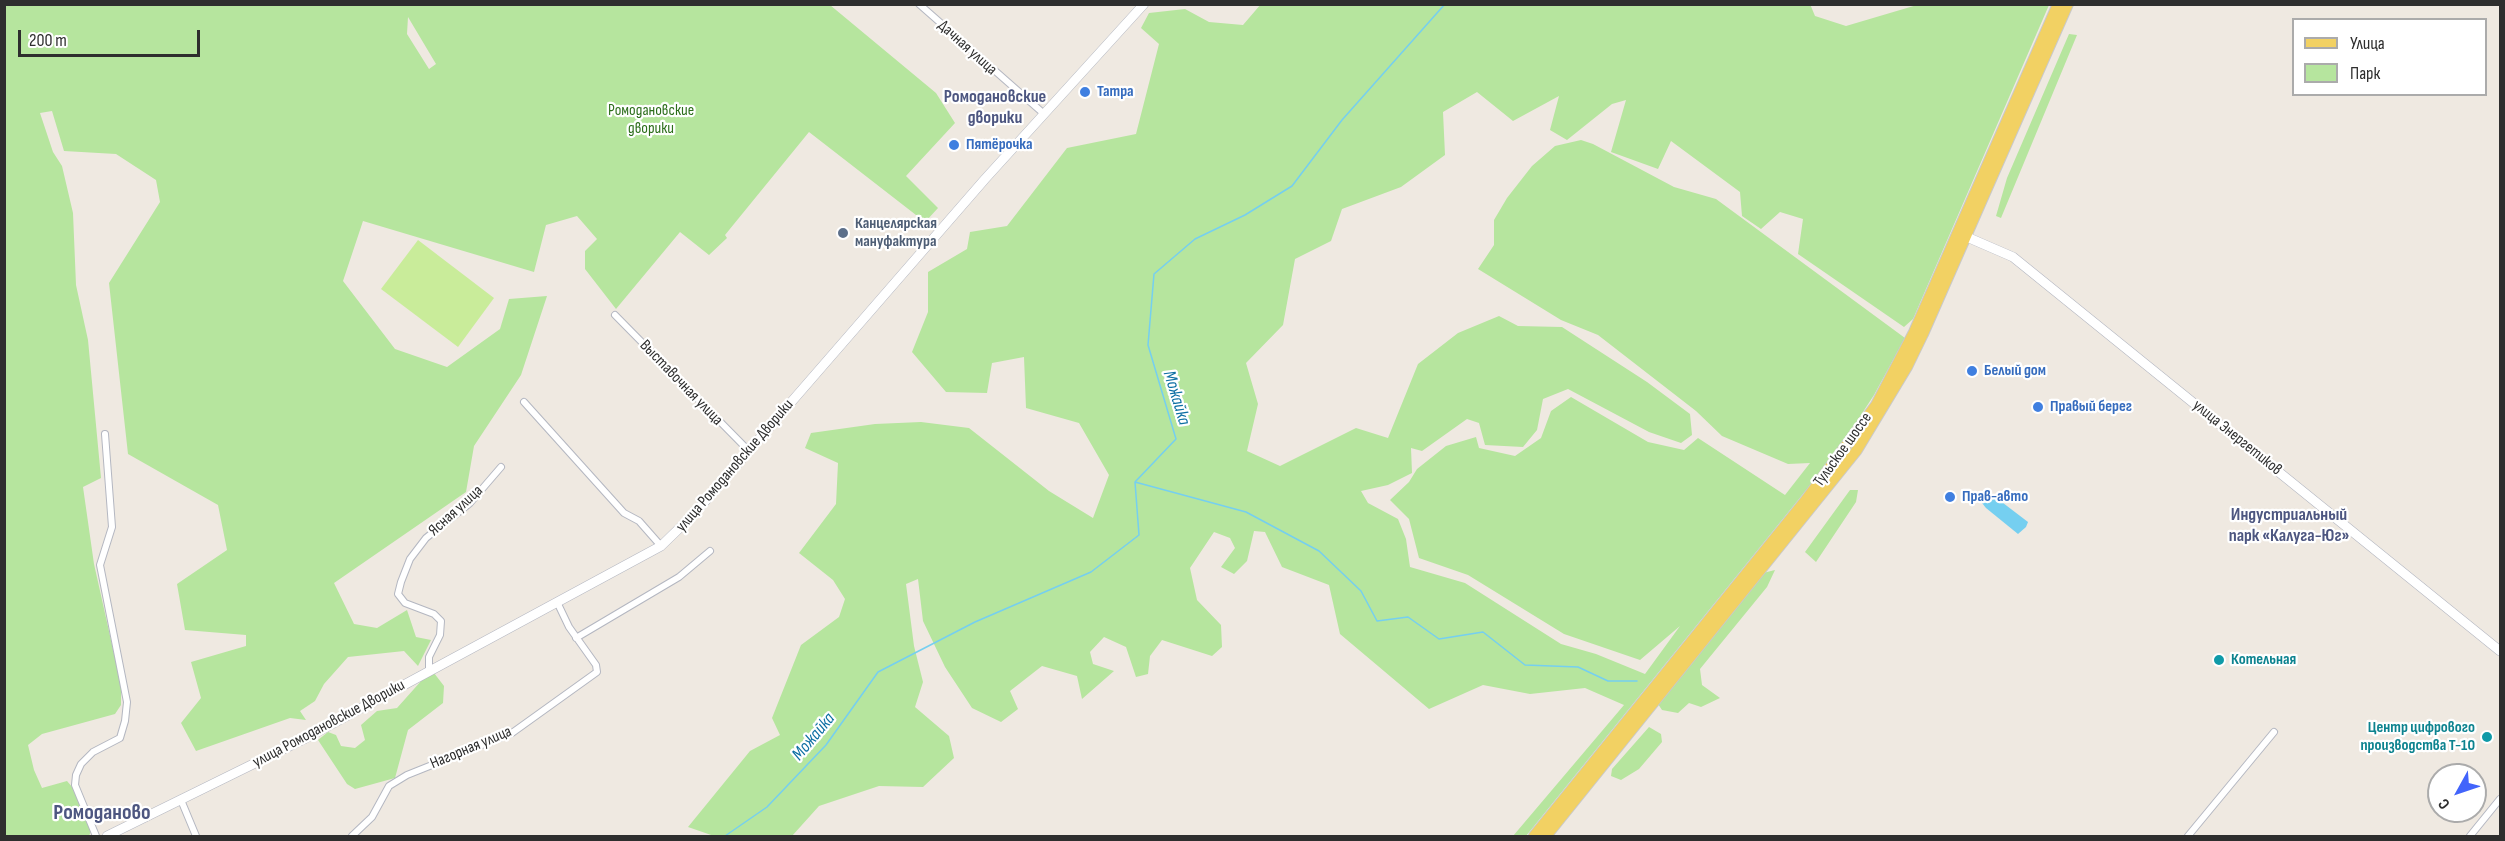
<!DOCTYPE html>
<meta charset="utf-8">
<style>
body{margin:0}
#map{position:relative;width:2505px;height:841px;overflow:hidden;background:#efe9e1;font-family:"Sofia Sans Condensed",sans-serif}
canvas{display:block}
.frame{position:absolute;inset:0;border:6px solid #2e2e2e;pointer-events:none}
.legend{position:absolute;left:2292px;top:18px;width:195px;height:78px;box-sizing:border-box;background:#fff;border:2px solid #ababab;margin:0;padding:8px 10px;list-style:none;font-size:18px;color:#2e2e2e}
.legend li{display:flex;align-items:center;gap:12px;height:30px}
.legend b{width:30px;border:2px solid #ababab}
.north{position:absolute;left:2427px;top:763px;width:60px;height:60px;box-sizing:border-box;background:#fff;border:2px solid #ababab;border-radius:50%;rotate:230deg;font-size:16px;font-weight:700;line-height:24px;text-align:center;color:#2e2e2e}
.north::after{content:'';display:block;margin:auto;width:21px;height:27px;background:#4264fb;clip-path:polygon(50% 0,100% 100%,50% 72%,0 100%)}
.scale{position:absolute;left:18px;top:30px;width:182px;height:27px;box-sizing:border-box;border:3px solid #2e2e2e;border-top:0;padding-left:8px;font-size:18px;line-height:21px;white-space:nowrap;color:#2e2e2e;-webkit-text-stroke:4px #fff;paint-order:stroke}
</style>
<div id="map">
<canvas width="2505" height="841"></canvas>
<div class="frame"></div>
<ul class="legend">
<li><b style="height:8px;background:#f2d163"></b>Улица</li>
<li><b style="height:16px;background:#b6e59e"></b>Парк</li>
</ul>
<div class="north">С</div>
<div class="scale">200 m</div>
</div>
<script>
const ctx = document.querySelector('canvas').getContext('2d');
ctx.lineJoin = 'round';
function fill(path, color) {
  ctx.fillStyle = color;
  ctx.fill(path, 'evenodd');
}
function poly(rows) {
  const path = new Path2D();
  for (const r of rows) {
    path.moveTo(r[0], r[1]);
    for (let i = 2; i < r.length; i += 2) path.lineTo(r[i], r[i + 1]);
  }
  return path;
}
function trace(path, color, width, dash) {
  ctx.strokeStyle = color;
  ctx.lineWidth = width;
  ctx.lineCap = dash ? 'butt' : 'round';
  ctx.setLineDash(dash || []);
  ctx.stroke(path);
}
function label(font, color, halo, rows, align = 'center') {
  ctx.font = font + ' "Sofia Sans Condensed",sans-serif';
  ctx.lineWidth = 4.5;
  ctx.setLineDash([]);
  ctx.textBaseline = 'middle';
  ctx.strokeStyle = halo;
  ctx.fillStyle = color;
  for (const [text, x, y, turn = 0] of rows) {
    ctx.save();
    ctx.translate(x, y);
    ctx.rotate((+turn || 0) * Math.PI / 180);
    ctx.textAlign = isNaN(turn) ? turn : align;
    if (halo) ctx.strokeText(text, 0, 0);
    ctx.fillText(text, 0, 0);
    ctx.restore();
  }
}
fill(poly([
 [1261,4,1810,4,1815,16,1846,26,1917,5,2049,5,1913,319,1904,327,1798,254,1803,219,1780,212,1761,229,1742,216,1740,192,1671,141,1658,169,1611,152,1626,100,1612,104,1567,140,1550,130,1559,96,1513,121,1477,92,1443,112,1445,155,1401,187,1342,209,1331,241,1295,259,1283,325,1246,363,1258,404,1247,451,1280,466,1356,428,1388,438,1418,364,1458,333,1499,316,1518,326,1562,327,1647,382,1690,414,1692,435,1681,443,1649,432,1568,389,1543,399,1537,430,1523,447,1485,445,1479,423,1467,419,1422,451,1411,448,1412,473,1388,485,1361,491,1368,503,1398,519,1406,539,1410,567,1465,583,1561,644,1596,654,1645,674,1680,626,1640,660,1564,634,1468,575,1419,558,1409,519,1390,500,1409,482,1417,469,1446,446,1476,437,1479,448,1515,456,1541,438,1551,411,1571,397,1648,442,1684,450,1698,438,1785,495,1810,463,1788,464,1722,436,1696,411,1598,335,1561,320,1478,269,1494,245,1494,220,1507,198,1532,166,1555,146,1581,140,1593,144,1674,187,1716,199,1905,338,1874,395,1837,452,1526,836,1513,836,1624,705,1585,688,1530,694,1483,685,1429,709,1340,634,1329,585,1282,567,1265,532,1254,531,1247,561,1234,574,1221,567,1235,548,1230,538,1214,532,1190,568,1197,600,1221,625,1222,647,1212,656,1162,640,1150,656,1148,674,1136,677,1126,647,1104,637,1090,652,1093,664,1114,671,1082,699,1077,676,1042,666,1010,691,1018,709,1001,722,972,708,945,667,923,621,918,579,906,584,914,646,923,682,915,707,949,736,954,758,923,787,879,786,819,806,792,836,714,836,688,827,750,751,780,735,772,718,801,645,839,617,845,599,833,580,799,553,836,504,838,463,805,448,811,433,875,424,921,422,969,428,1049,491,1093,518,1109,475,1079,423,1026,408,1024,357,992,363,987,393,946,392,912,352,928,312,928,272,967,249,970,232,1007,226,1067,148,1136,134,1159,44,1141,28,1149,13,1185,9,1209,22,1243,25],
 [5,5,830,5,936,93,955,123,906,176,938,208,927,220,916,215,809,132,725,235,727,238,709,255,680,232,616,309,585,269,585,251,597,239,577,216,546,225,534,272,363,221,343,281,395,349,447,367,500,329,509,299,547,296,521,375,474,446,466,492,334,583,354,624,377,628,407,610,416,637,431,640,418,666,404,651,348,657,324,684,315,701,300,711,306,720,290,718,196,751,181,723,201,698,191,662,246,646,246,635,185,630,177,584,227,550,218,505,128,454,109,283,160,202,156,180,116,154,64,151,52,111,40,113,53,152,62,166,73,213,76,285,88,340,101,478,83,487,94,564,121,685,121,705,115,714,42,734,28,745,34,770,42,788,67,781,73,788,91,831,89,836,5,836],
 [408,17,436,64,429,69,407,34],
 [2069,34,2077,35,2001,218,1996,216,2007,178],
 [1850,490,1858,490,1856,502,1816,562,1805,552],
 [1775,570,1767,587,1700,669,1702,685,1720,698,1701,707,1689,703,1678,713,1662,710,1658,704,1763,573],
 [434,673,444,686,443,703,408,730,395,778,355,789,347,784,318,740,328,732,336,735,341,746,355,748,365,740,361,725,377,711,397,708,422,680],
 [1649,727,1661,734,1662,742,1639,769,1621,780,1611,776,1612,769]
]), '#b6e59e');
fill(poly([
 [418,240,494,298,458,347,381,289]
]), '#c9ec9a');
fill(poly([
 [1986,490,2028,522,2026,527,2018,534,1986,508,1978,498]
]), '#75cff0');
trace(poly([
 [1135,482,1246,512,1319,551,1361,591,1377,621,1408,617,1439,639,1483,632,1525,665,1578,667,1608,681,1637,681],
 [725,836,767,807,826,745,878,672,975,622,1091,572,1139,535,1135,482,1176,439,1148,345,1154,274,1195,239,1245,215,1292,186,1342,120,1445,4]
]), '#75cff0', 1.5);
const street = poly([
 [919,4,1043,113],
 [615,315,748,450],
 [524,402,624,513,639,521,661,546],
 [576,638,679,577,710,551],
 [429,669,429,657,440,635,441,621,434,614,405,603,398,594,401,582,410,559,426,538,470,503,501,467],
 [181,800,196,836],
 [96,836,75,785,76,775,81,764,93,752,120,738,125,721,127,702,100,565,112,527,105,434],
 [352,836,372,817,389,786,407,775,512,733,597,672,596,665,569,627,558,604],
 [2188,836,2274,732],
 [2470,836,2500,799]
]);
const secondary = poly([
 [1960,234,2013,257,2500,651],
 [107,836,304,739,661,546,694,514,985,179,1144,4]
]);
const primary = poly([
 [1534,836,1805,501,1876,405,1914,332,2058,4],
 [1546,836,1857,450,1907,367,1923,334,2068,4]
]);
trace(street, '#b4b7c1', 8);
trace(secondary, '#b4b7c1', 10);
trace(primary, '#c9c9c9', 12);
trace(street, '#fff', 6);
trace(secondary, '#fff', 9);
trace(primary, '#f2d163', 10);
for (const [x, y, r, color] of [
 [1085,92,6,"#3f7fe0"],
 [954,145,6,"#3f7fe0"],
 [843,233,6,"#5c6f8a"],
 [1972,371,6,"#3f7fe0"],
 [2038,407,6,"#3f7fe0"],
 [1950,497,6,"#3f7fe0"],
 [2219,660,6,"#0f9aa8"],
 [2487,737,6,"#0f9aa8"]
]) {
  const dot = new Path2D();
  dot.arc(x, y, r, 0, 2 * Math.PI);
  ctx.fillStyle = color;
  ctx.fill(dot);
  trace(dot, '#fff', 2);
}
label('16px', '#2e2e2e', '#fff', [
 ["Дачная улица",967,48,42],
 ["Выставочная улица",681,383,46],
 ["улица Энергетиков",2237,438,39],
 ["Тульское шоссе",1843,450,-54],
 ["улица Ромодановские Дворики",735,466,-49],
 ["Ясная улица",456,511,-42],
 ["улица Ромодановские Дворики",329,724,-28],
 ["Нагорная улица",471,748,-23]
]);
label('bold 16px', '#366cbe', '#fff', [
 ["Татра",1097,92],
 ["Пятёрочка",966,145],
 ["Белый дом",1984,371],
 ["Правый берег",2050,407],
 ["Прав-авто",1962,497]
], 'left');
label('16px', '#2c6e1b', '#fff', [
 ["Ромодановские",651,111],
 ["дворики",651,129]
]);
label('bold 16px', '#4e5e75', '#fff', [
 ["Канцелярская",855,224],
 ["мануфактура",855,242]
], 'left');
label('bold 16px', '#0d838f', '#fff', [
 ["Котельная",2231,660],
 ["Центр цифрового",2475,728,"right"],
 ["производства Т-10",2475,746,"right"]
], 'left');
label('bold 18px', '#4d5680', '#fff', [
 ["Ромодановские",995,97],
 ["дворики",995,118],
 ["Индустриальный",2289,515],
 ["парк «Калуга-Юг»",2289,536]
]);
label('italic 18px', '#0d6fa3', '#fff', [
 ["Можайка",1176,398,73],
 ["Можайка",814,737,-50]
]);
label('bold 22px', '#4d5680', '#fff', [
 ["Ромоданово",102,813]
]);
</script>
